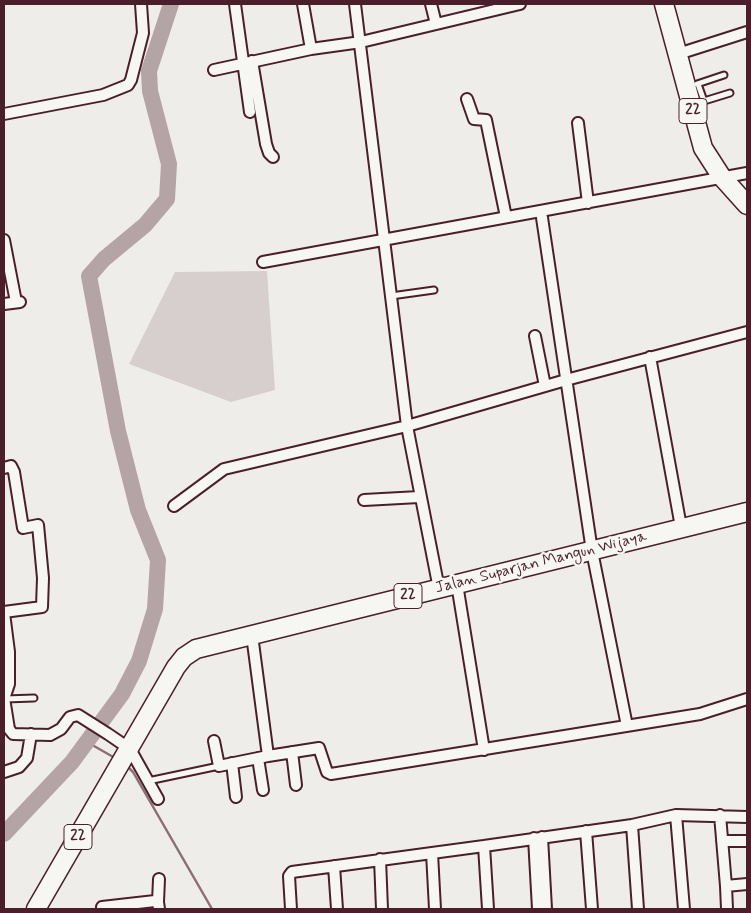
<!DOCTYPE html>
<style>
body{margin:0}
#map{position:relative;width:751px;height:913px;overflow:hidden;background:#efedea;font-family:Mynerve,sans-serif}
canvas{display:block}
.frame{position:absolute;inset:0;border:5px solid #4a1f2b;pointer-events:none}
</style>
<div id="map">
<canvas width="751" height="913"></canvas>
<div class="frame"></div>
</div>
<script>
const ctx = document.querySelector('canvas').getContext('2d');
ctx.lineJoin = 'round';
function fill(path, color) {
  ctx.fillStyle = color;
  ctx.fill(path, 'evenodd');
}
function poly(rows) {
  const path = new Path2D();
  for (const r of rows) {
    path.moveTo(r[0], r[1]);
    for (let i = 2; i < r.length; i += 2) path.lineTo(r[i], r[i + 1]);
  }
  return path;
}
function trace(path, color, width, dash) {
  ctx.strokeStyle = color;
  ctx.lineWidth = width;
  ctx.lineCap = dash ? 'butt' : 'round';
  ctx.setLineDash(dash || []);
  ctx.stroke(path);
}
function label(font, color, halo, rows, align = 'center') {
  ctx.font = font + ' Mynerve,sans-serif';
  ctx.lineWidth = 5;
  ctx.setLineDash([]);
  ctx.textBaseline = 'middle';
  ctx.strokeStyle = halo;
  ctx.fillStyle = color;
  for (const [text, x, y, turn = 0] of rows) {
    ctx.save();
    ctx.translate(x, y);
    ctx.rotate((+turn || 0) * Math.PI / 180);
    ctx.textAlign = isNaN(turn) ? turn : align;
    if (halo) ctx.strokeText(text, 0, 0);
    ctx.fillText(text, 0, 0);
    ctx.restore();
  }
}
fill(poly([
 [267,271,275,390,231,402,129,364,175,272]
]), '#d7cfce');
trace(poly([
 [87,742,115,758],
 [126,765,133,772,212,909]
]), '#8a6f74', 2.5);
trace(poly([
 [4,834,72,762,122,694,139,661,155,609,158,560,138,510,118,431,89,276,104,259,145,225,167,199,169,164,150,91,149,71,171,4]
]), '#b4a4a5', 16);
const lane = poly([
 [697,84,724,75],
 [698,84,704,101,730,93],
 [391,296,434,290],
 [5,699,34,698],
 [148,781,219,766]
]);
const street = poly([
 [235,4,250,112],
 [303,4,311,49],
 [355,4,407,426,439,589],
 [431,4,436,24],
 [678,54,747,32],
 [252,61,266,144,269,153,273,157],
 [214,70,311,49,361,42,520,4],
 [467,99,474,119,486,120,506,217],
 [4,114,103,95,128,85,131,80,143,33,141,4],
 [578,123,588,203],
 [541,211,592,551,627,726],
 [4,240,16,302],
 [263,262,747,173],
 [4,304,20,302],
 [535,336,545,386],
 [650,357,681,527],
 [4,468,11,466,14,472,23,528,38,525,43,578,42,607,4,612],
 [364,500,419,497],
 [174,506,224,469,407,426,566,380,747,332],
 [457,584,484,750],
 [4,613,9,652,9,684,4,699],
 [252,635,268,756,319,748,327,772,331,774,700,714,747,699],
 [4,698,9,729,13,734,50,735,61,729,70,717,78,715,108,734,130,749,158,799],
 [214,741,219,766,268,756],
 [292,752,296,785],
 [258,758,263,790],
 [232,763,236,797],
 [4,772,19,767,27,758,31,734],
 [676,815,684,909],
 [720,815,726,886,747,884],
 [632,825,638,909],
 [586,831,592,909],
 [542,837,546,909],
 [534,838,538,909],
 [722,841,747,841],
 [432,853,484,846],
 [380,859,382,909],
 [334,866,337,909],
 [726,886,727,909],
 [158,902,159,879],
 [102,907,155,901,158,902,159,909],
 [291,909,289,876,292,872,432,853,435,909],
 [488,909,484,846,632,825,676,815,747,817]
]);
const highway = poly([
 [664,4,703,148,721,176,747,205],
 [36,909,176,667,184,657,196,649,747,512]
]);
trace(lane, '#4a1f2b', 9);
trace(street, '#4a1f2b', 14);
trace(highway, '#4a1f2b', 21);
trace(lane, '#f6f6f2', 5);
trace(street, '#f6f6f2', 10);
trace(highway, '#f6f6f2', 18);
for (const [x, y, w] of [
 [693,111,28],
 [408,596,28],
 [78,837,28]
]) {
  const box = new Path2D();
  box.roundRect(x - w / 2, y - 12.5, w, 25, 4);
  ctx.fillStyle = '#f6f6f2';
  ctx.fill(box);
  trace(box, '#4a1f2b', 1);
}
label('bold 15px', '#4a1f2b', null, [
 ["22",693,111],
 ["22",408,596],
 ["22",78,837]
]);
label('16px', '#4a1f2b', '#f6f6f2', [
 ["Jalan Suparjan Mangun Wijaya",541,563,-14]
]);
</script>
